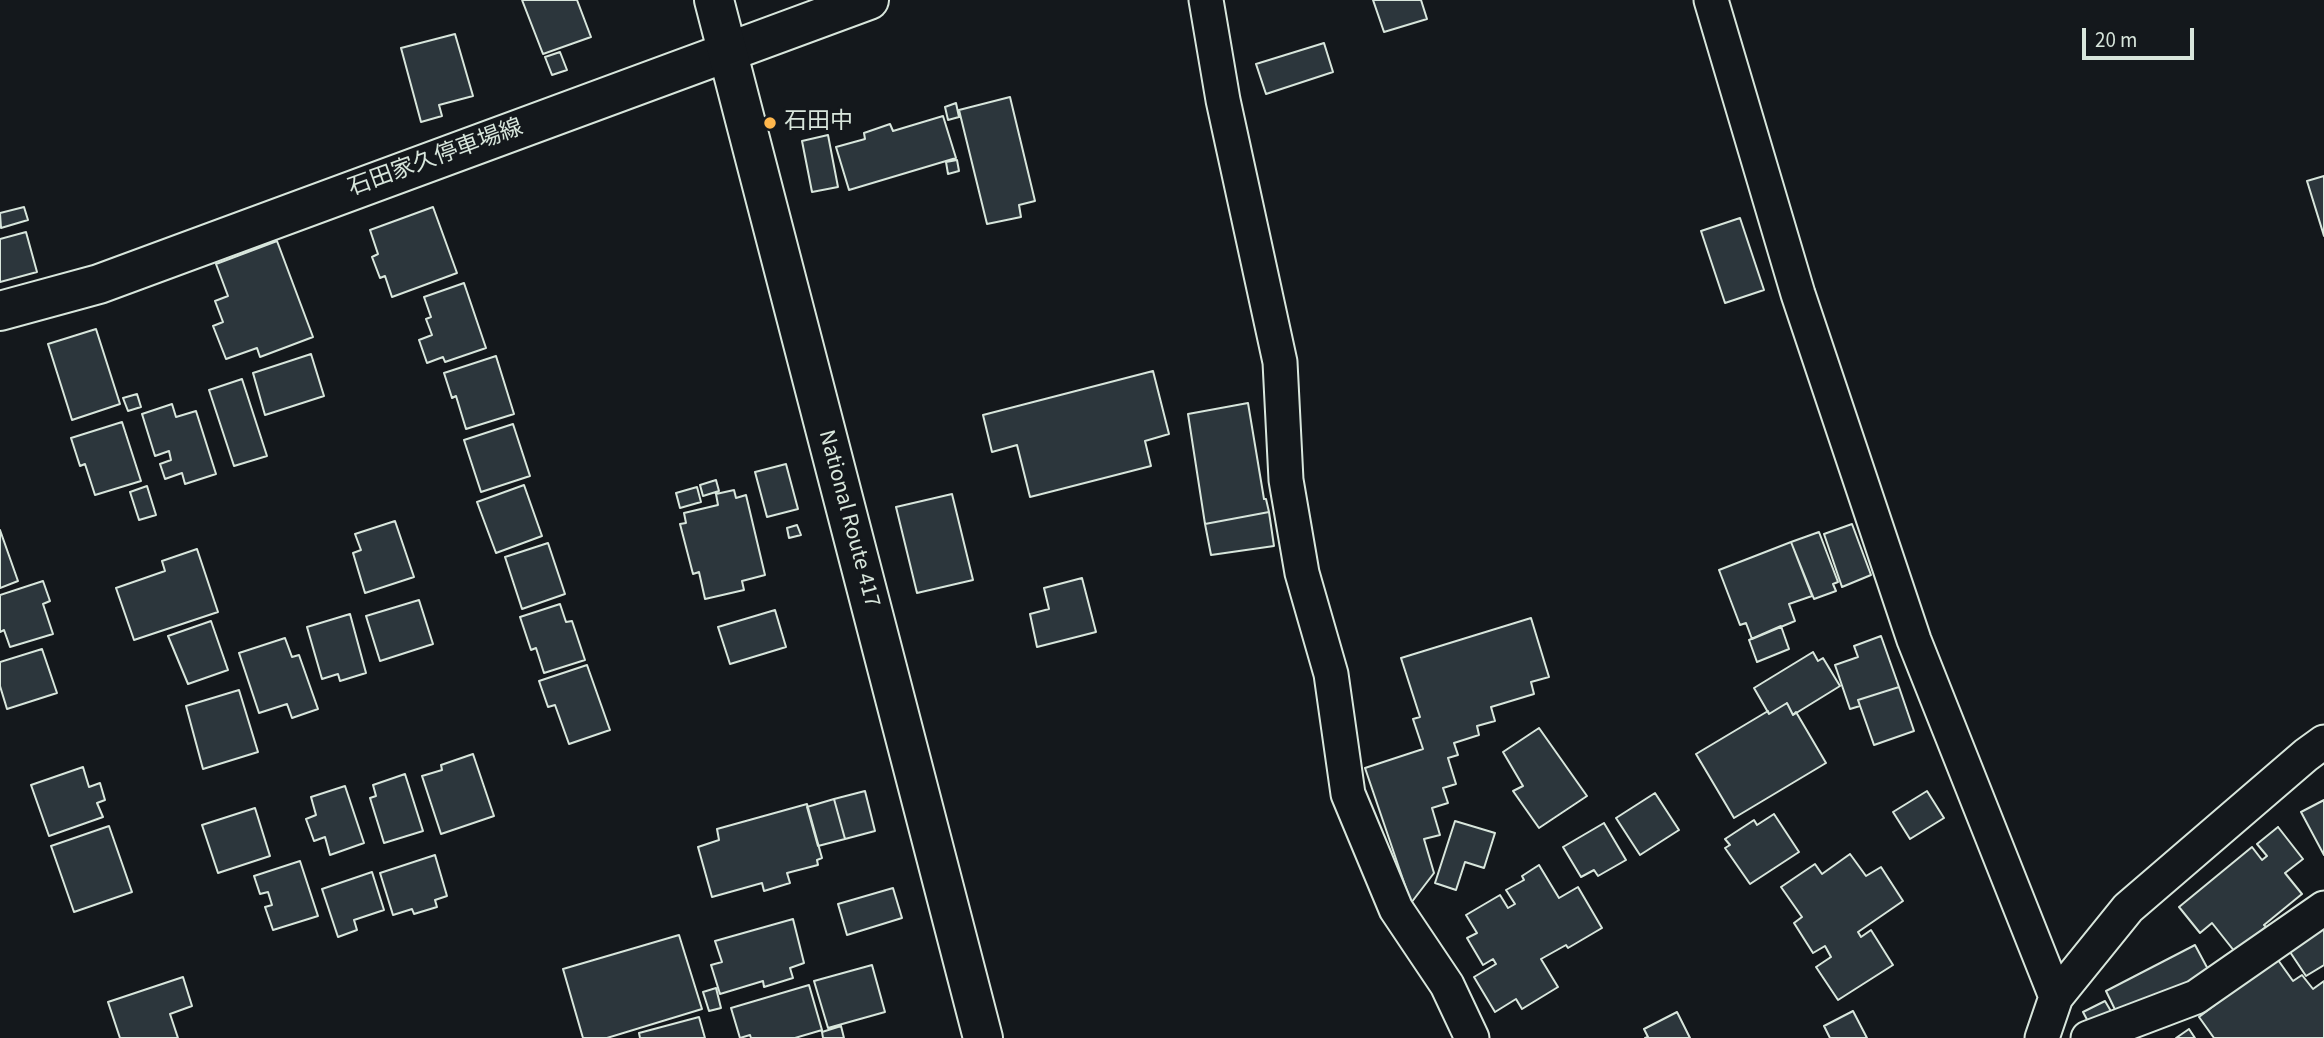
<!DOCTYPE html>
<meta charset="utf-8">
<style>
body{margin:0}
#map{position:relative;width:2324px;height:1038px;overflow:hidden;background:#14181c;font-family:"Source Sans 3",sans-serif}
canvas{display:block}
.scale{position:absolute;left:2082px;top:28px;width:112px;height:32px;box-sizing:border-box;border:4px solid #d8e6dc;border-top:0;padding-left:9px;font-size:21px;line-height:24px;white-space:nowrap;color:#d8e6dc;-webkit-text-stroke:5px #14181c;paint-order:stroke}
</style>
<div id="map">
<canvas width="2324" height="1038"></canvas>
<div class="scale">20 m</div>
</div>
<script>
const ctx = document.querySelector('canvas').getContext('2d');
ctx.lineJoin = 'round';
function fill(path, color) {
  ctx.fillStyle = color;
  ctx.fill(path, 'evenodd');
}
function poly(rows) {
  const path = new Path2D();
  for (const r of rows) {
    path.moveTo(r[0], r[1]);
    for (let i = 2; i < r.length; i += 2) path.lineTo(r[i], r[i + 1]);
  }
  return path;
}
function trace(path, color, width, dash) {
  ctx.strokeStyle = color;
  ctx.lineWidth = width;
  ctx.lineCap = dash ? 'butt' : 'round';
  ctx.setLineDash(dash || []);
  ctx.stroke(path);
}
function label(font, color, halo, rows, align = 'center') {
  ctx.font = font + ' "Source Sans 3","Noto Sans JP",sans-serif';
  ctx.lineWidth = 5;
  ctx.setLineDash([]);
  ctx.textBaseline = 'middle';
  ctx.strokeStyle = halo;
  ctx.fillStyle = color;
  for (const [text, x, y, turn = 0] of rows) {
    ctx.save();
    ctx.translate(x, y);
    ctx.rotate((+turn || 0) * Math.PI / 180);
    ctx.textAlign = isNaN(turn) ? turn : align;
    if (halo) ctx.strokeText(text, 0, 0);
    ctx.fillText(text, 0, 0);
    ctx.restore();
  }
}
const building = poly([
 [522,0,577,0,591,37,543,54,522,0],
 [1373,0,1421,0,1427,19,1384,32,1373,0],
 [455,34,473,96,439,105,442,116,421,122,401,48,455,34],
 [1324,43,1333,72,1266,94,1256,64,1324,43],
 [560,52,567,70,552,75,545,57,560,52],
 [1010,97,1035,201,1019,205,1021,217,987,224,959,110,1010,97],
 [956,103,959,117,948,120,945,107,956,103],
 [943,116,956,158,849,190,836,147,865,139,864,133,890,124,893,131,943,116],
 [828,135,838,187,812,192,802,141,828,135],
 [957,160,959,171,948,174,946,162,957,160],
 [2324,176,2324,236,2307,181,2324,176],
 [24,207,28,220,1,228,0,213,24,207],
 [433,207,457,273,392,297,385,276,380,278,372,257,378,254,370,230,433,207],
 [1740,218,1764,290,1725,303,1701,231,1740,218],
 [26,232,37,272,0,282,0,239,26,232],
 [277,241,313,337,260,357,257,348,226,359,213,326,223,322,215,301,228,296,216,264,277,241],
 [464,283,486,348,445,362,443,357,427,363,419,340,432,335,426,319,431,317,424,297,464,283],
 [96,329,120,404,72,420,48,344,96,329],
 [311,354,324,396,265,415,253,373,311,354],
 [496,356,514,414,466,429,456,396,452,398,444,373,496,356],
 [1153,371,1169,434,1145,441,1151,466,1030,497,1017,445,992,452,983,415,1153,371],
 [242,379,267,456,234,466,209,390,242,379],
 [137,394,141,407,128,411,123,398,137,394],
 [1248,403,1264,499,1266,499,1269,512,1205,524,1188,414,1248,403],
 [172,404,176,417,196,411,216,474,185,484,182,473,165,479,160,464,171,460,169,451,155,456,142,414,172,404],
 [122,422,141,481,95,495,85,464,80,466,71,438,122,422],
 [513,424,530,476,481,492,464,440,513,424],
 [786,464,798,509,767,517,755,472,786,464],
 [716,480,719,491,703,496,700,485,716,480],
 [524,485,542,536,496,553,477,502,524,485],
 [147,486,156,515,139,520,130,492,147,486],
 [697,487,701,502,680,508,676,493,697,487],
 [734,490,736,498,746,495,765,575,742,581,744,590,705,599,699,572,693,574,680,524,686,523,684,513,718,505,716,494,734,490],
 [952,494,973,580,917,593,896,507,952,494],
 [1269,512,1274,546,1211,555,1205,524,1269,512],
 [395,521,414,577,365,593,353,553,361,550,355,534,395,521],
 [1852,524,1871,575,1842,587,1824,534,1852,524],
 [797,525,801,535,789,538,787,528,797,525],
 [0,530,18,581,0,588,0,530],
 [1819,532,1838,582,1833,584,1836,591,1814,599,1791,542,1819,532],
 [1791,542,1812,596,1789,604,1795,621,1752,639,1746,623,1740,625,1719,570,1791,542],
 [548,543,565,594,522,609,505,557,548,543],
 [197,549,218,612,134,640,116,588,165,571,162,561,197,549],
 [1082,578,1096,632,1037,647,1030,614,1049,609,1044,588,1082,578],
 [43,581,50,601,43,604,53,634,10,647,4,630,0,632,0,595,43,581],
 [419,600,433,644,380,661,366,616,419,600],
 [560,604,566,622,572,621,585,660,544,673,536,648,531,650,520,617,560,604],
 [775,610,786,647,730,664,718,627,775,610],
 [350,614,366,673,340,681,338,674,322,679,307,627,350,614],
 [1531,618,1549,677,1531,682,1534,694,1491,707,1495,721,1477,726,1479,735,1454,743,1458,755,1448,758,1456,784,1443,788,1448,803,1432,808,1440,835,1424,839,1434,873,1411,903,1365,768,1423,749,1413,719,1420,717,1401,658,1531,618],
 [211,621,228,670,188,684,168,636,211,621],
 [1781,626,1789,649,1757,662,1749,640,1781,626],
 [1881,636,1899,687,1858,700,1860,706,1850,709,1835,665,1858,657,1854,646,1881,636],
 [285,638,292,657,299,655,318,709,292,718,287,704,259,713,239,653,285,638],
 [42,649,57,693,7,709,0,686,0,662,42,649],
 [1813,652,1818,661,1823,658,1840,686,1793,715,1787,703,1769,714,1754,688,1813,652],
 [587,665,610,730,569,744,555,705,548,707,539,681,587,665],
 [1899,687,1914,731,1874,745,1858,700,1899,687],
 [239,690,258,752,203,769,186,706,239,690],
 [1787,703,1793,715,1796,712,1826,763,1734,818,1696,754,1768,711,1769,714,1787,703],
 [1539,728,1587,796,1539,828,1513,791,1523,786,1503,752,1539,728],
 [473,754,494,816,441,834,422,776,442,770,441,765,473,754],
 [83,767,89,787,100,783,105,800,97,803,103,817,49,836,31,785,83,767],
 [405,774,423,831,384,843,370,798,376,796,373,785,405,774],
 [345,786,364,843,330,855,325,837,314,841,306,819,316,815,311,797,345,786],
 [865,791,875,831,845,839,834,799,865,791],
 [1927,791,1944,818,1910,839,1893,812,1927,791],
 [1655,793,1679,830,1640,855,1616,818,1655,793],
 [834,799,845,839,818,846,807,807,834,799],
 [2324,800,2324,855,2301,812,2324,800],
 [807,804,822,858,817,860,818,865,787,873,790,883,764,891,762,883,712,897,698,847,719,840,717,829,807,804],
 [255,808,270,856,218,873,202,825,255,808],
 [1774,814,1799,852,1750,884,1725,848,1730,845,1725,839,1754,820,1757,825,1774,814],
 [1455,821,1495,833,1484,868,1465,862,1456,890,1435,883,1455,821],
 [1604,823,1626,860,1598,876,1594,870,1581,877,1563,847,1604,823],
 [109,826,132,892,74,912,51,846,109,826],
 [2278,827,2303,859,2285,873,2302,894,2264,925,2266,927,2235,952,2212,923,2200,933,2179,907,2252,847,2262,860,2267,856,2257,844,2278,827],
 [1850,854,1866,876,1881,867,1903,901,1858,932,1861,937,1871,930,1893,965,1838,1000,1816,967,1831,957,1825,946,1813,953,1794,923,1802,917,1781,887,1815,864,1822,874,1850,854],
 [435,855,447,896,435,900,437,907,414,914,412,909,393,915,380,873,435,855],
 [300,861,318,916,273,930,265,907,272,905,268,892,260,894,254,876,300,861],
 [1539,865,1559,898,1578,887,1602,928,1568,948,1566,945,1541,959,1558,987,1522,1009,1516,999,1495,1012,1474,977,1496,964,1493,959,1483,965,1467,938,1477,933,1466,915,1500,895,1508,908,1515,904,1506,890,1524,880,1522,876,1539,865],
 [372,872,384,910,354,920,357,930,338,937,322,889,372,872],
 [893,888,902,918,847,935,838,904,893,888],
 [2324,917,2324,965,2306,976,2284,943,2324,917],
 [793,919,804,963,790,968,793,978,764,987,763,981,720,994,711,965,722,962,715,941,793,919],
 [679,935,702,1009,607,1038,583,1038,563,969,679,935],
 [2195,945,2210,973,2120,1020,2106,991,2195,945],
 [2273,953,2293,981,2302,975,2313,989,2324,981,2324,1038,2214,1038,2199,1017,2255,974,2273,953],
 [872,965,885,1012,828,1028,814,981,872,965],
 [183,977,192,1006,170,1014,178,1038,120,1038,108,1002,183,977],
 [809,985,822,1030,795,1038,751,1038,750,1035,740,1038,731,1008,809,985],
 [716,988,721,1008,709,1011,703,992,716,988],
 [2105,1001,2115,1018,2092,1029,2083,1012,2105,1001],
 [1853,1011,1867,1038,1830,1038,1824,1026,1853,1011],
 [1677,1012,1690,1038,1645,1038,1648,1037,1644,1029,1677,1012],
 [699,1017,705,1038,640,1038,639,1033,699,1017],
 [841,1026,844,1038,823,1038,822,1032,841,1026],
 [2189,1029,2195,1038,2176,1038,2189,1029]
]);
fill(building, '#2c363c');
trace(building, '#d8e6dc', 2);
const minor = poly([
 [1206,0,1223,100,1280,362,1286,480,1302,573,1331,674,1348,794,1396,909,1447,985,1472,1038],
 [1711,0,1798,294,1914,640,2056,997],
 [2042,1038,2056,997,2128,908,2306,755,2324,742],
 [2088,1038,2196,997,2324,908]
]);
const secondary = poly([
 [0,311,99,284,869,0]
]);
const trunk = poly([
 [714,0,983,1038]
]);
trace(minor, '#d8e6dc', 37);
trace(secondary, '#d8e6dc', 42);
trace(trunk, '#d8e6dc', 42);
trace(minor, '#14181c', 33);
trace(secondary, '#14181c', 38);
trace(trunk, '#14181c', 38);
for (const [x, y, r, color] of [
 [770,123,7,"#ffb74d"]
]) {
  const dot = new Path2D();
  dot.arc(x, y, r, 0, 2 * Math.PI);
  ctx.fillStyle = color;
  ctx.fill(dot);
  trace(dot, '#14181c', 2.5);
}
label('23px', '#d8e6dc', '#14181c', [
 ["石田中",784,123]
], 'left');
label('23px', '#d8e6dc', '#14181c', [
 ["石田家久停車場線",436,159,-20],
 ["National Route 417",848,519,75]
]);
</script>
